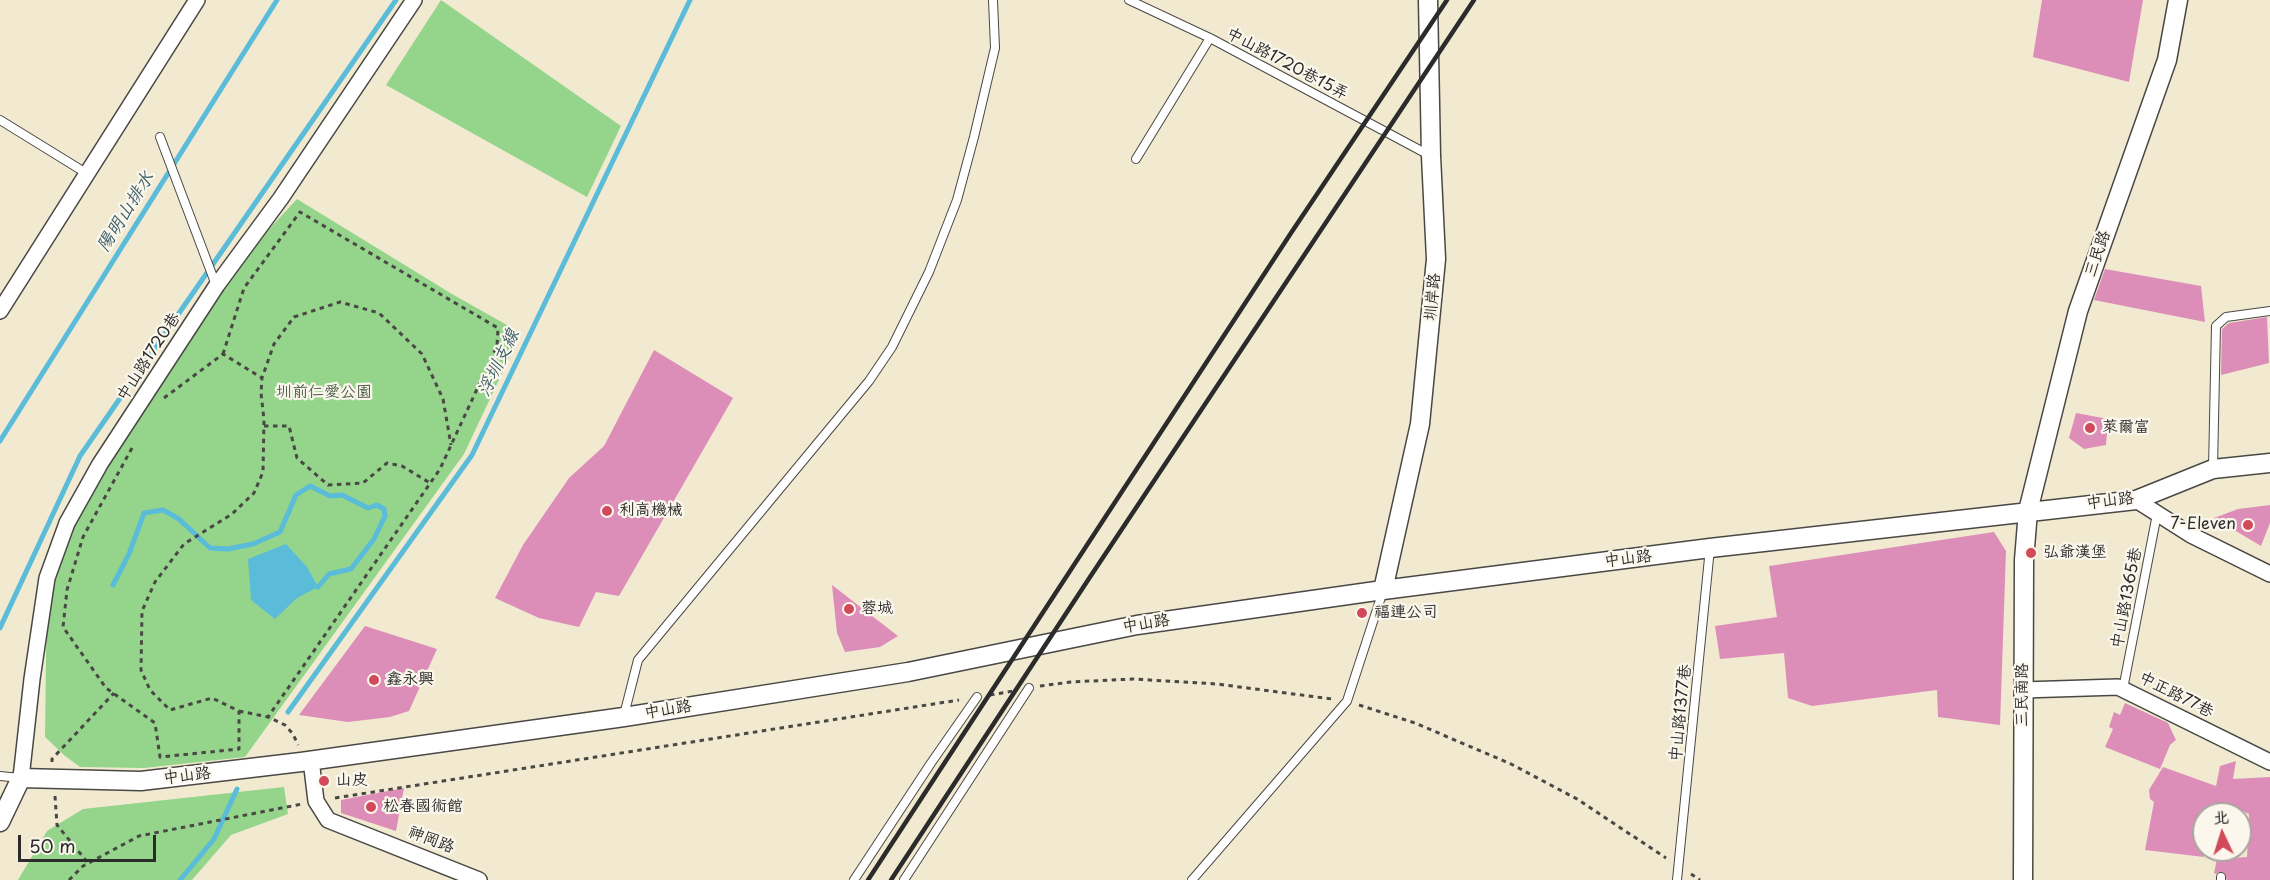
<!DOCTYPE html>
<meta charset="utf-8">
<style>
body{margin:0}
#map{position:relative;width:2270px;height:880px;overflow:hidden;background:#f1ead1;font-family:"Playpen Sans","LXGW WenKai TC",sans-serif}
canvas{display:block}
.north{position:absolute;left:2192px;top:802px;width:60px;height:60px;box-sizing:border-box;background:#fbf7ec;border:2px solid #a8a59f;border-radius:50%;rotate:356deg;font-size:16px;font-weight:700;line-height:24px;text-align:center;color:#2b2b2b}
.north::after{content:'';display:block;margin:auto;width:21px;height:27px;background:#d1495b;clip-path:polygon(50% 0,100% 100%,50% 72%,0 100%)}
.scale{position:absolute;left:18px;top:835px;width:138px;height:27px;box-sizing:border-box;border:3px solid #2b2b2b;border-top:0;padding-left:8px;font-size:18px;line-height:21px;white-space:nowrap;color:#2b2b2b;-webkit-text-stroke:4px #fbf7ec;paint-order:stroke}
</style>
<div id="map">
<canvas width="2270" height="880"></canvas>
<div class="north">北</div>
<div class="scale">50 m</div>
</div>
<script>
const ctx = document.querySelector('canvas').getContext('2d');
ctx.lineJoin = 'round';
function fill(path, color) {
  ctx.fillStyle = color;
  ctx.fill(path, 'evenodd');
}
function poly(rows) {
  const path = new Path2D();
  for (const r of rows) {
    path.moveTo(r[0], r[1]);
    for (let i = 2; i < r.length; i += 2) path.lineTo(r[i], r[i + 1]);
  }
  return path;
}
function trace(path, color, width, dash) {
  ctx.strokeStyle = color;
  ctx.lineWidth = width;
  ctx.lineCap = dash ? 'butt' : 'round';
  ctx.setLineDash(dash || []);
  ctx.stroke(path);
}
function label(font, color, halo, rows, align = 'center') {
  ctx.font = font + ' "Playpen Sans","LXGW WenKai TC",sans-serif';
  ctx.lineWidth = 4.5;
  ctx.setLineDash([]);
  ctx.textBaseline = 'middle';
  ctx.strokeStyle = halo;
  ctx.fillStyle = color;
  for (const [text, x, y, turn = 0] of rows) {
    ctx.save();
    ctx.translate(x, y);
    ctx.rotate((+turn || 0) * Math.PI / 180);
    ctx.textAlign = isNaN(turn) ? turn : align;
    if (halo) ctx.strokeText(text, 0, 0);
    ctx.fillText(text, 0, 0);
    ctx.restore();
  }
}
fill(poly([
 [441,0,621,126,587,197,386,85],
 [297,199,452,294,521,333,464,454,245,757,144,768,80,767,65,756,45,737,47,578,67,523,217,285],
 [284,787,288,814,231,835,192,880,18,880,47,831,83,809]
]), '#94d58b');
fill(poly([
 [286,544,307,567,318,587,297,598,275,619,251,600,248,559]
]), '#5abcd8');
trace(poly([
 [0,441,277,0],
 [113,585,129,554,144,513,163,510,179,519,210,548,228,549,253,544,280,532,296,495,310,486,330,496,342,495,368,508,377,505,384,509,385,516,374,539,351,569,329,574,318,587],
 [0,628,80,456,396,0],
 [288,712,472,455,690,0],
 [180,880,214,839,237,789]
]), '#5abcd8', 5);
fill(poly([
 [2042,0,2143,0,2129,82,2033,57],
 [2105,269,2201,286,2205,322,2094,300],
 [2267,317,2269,363,2221,375,2222,329,2229,323],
 [654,350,733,398,619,596,596,592,579,627,539,618,495,598,523,545,569,478,604,446],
 [2076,413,2108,419,2106,445,2084,449,2069,438],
 [2270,505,2270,523,2261,546,2214,518,2238,509],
 [1994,532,2006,551,2000,725,1938,717,1937,690,1812,706,1788,698,1784,653,1720,659,1715,626,1777,617,1769,566],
 [832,585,898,636,880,647,845,652,837,633],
 [365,626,437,649,409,711,390,717,348,722,299,715],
 [2125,703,2168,723,2176,740,2170,745,2160,769,2105,747,2113,729,2109,727,2114,712,2120,715],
 [2236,761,2233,779,2270,777,2270,880,2227,880,2223,872,2219,872,2216,874,2214,873,2217,859,2247,857,2249,814,2229,805,2214,808,2212,814,2204,814,2204,857,2145,850,2154,802,2150,799,2149,790,2163,767,2216,786,2220,766],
 [404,788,396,831,341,813,341,800]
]), '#dd8eb8');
const service = poly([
 [1129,0,1210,38,1429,155],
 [0,120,86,173],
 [160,137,216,285],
 [1136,159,1210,38],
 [2213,468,2216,326,2226,317,2270,311],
 [2123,689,2157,514],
 [624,715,638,660,869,381,892,347,929,272,957,200,974,137,995,48,993,0],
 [0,776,20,778],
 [854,880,931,763,977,697],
 [904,880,1029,688],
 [1192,880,1347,701,1383,591],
 [1677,880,1710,548],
 [2221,880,2221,877]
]);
const minor = poly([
 [0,311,197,0],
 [2136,500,2191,535,2270,574],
 [2023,690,2118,687,2270,762],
 [311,760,316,801,328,820,479,880],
 [21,778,32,679,47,578,67,523,100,464,217,285,281,198,414,0]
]);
const tertiary = poly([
 [1383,590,1420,424,1436,259,1431,156,1428,0],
 [0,822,21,778,141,781,301,762,624,717,908,672,1137,625,1383,590,1710,548,2136,500,2213,469,2270,463],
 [2023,880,2024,560,2028,511,2078,311,2167,60,2178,0]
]);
trace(service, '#494844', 10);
trace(minor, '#494844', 18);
trace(tertiary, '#494844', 21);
trace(poly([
 [223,354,244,288,300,212,498,328,497,346,440,469,268,717],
 [164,398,223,354,262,378,274,344,294,317,340,302,379,313,422,354,443,399,451,445],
 [264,426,289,426,297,458,328,485,363,483,387,463,402,466,430,483],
 [132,448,83,537,67,590,63,627,106,688,155,723,160,757,239,749,239,711,212,698,170,710,150,690,141,670,142,611,155,582,184,544,232,514,254,493,263,472,264,420,261,393,262,378],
 [1040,686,1071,682,1133,679,1217,684,1332,699],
 [990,695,1013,691],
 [1359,705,1415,723,1511,764,1577,799,1666,858],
 [239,711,268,717,285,725,293,734,298,745],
 [52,762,52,759,114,693],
 [55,796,57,825,88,863],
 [335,798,959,700],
 [1691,874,1700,880],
 [69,880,83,866,139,836,302,804]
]), '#494844', 3, [4.5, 4.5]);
trace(service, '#fff', 8);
trace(minor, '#fff', 15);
trace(tertiary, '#fff', 18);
trace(poly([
 [868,880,1291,233,1447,0],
 [891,880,1090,577,1474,0]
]), '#2b2b2b', 4.5);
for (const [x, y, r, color] of [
 [2090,428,6,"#d1495b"],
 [607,511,6,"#d1495b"],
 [2248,525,6,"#d1495b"],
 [2031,553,6,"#d1495b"],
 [849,609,6,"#d1495b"],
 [1362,613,6,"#d1495b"],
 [374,680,6,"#d1495b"],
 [324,781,6,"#d1495b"],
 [371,807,6,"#d1495b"]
]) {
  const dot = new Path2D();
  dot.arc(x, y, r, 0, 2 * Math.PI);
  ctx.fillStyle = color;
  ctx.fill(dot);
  trace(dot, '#fbf7ec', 2);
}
label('16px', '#2b2b2b', '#fbf7ec', [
 ["中山路1720巷15弄",1287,64,28],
 ["三民路",2098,254,-71],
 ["圳岸路",1433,297,-85],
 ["中山路1720巷",149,357,-57],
 ["中山路",2110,501,-7],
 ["中山路",1628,559,-7],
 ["中山路1365巷",2127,598,-79],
 ["中山路",1146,624,-9],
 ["三民南路",2023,695,-90],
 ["中正路77巷",2176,695,27],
 ["中山路",668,710,-9],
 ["中山路1377巷",1681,713,-84],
 ["中山路",187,776,-7],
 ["神岡路",431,840,21]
]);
label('16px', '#4a5e48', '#fbf7ec', [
 ["圳前仁愛公園",324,393]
]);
label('16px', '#2b2b2b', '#fbf7ec', [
 ["萊爾富",2102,428],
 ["利高機械",619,511],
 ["7-Eleven",2236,525,"right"],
 ["弘爺漢堡",2043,553],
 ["蓉城",861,609],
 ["福連公司",1374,613],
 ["鑫永興",386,680],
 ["山皮",336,781],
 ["松春國術館",383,807]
], 'left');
label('italic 18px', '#3b5e68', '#fbf7ec', [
 ["陽明山排水",126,212,-58],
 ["浮圳支線",499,363,-64]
]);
</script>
